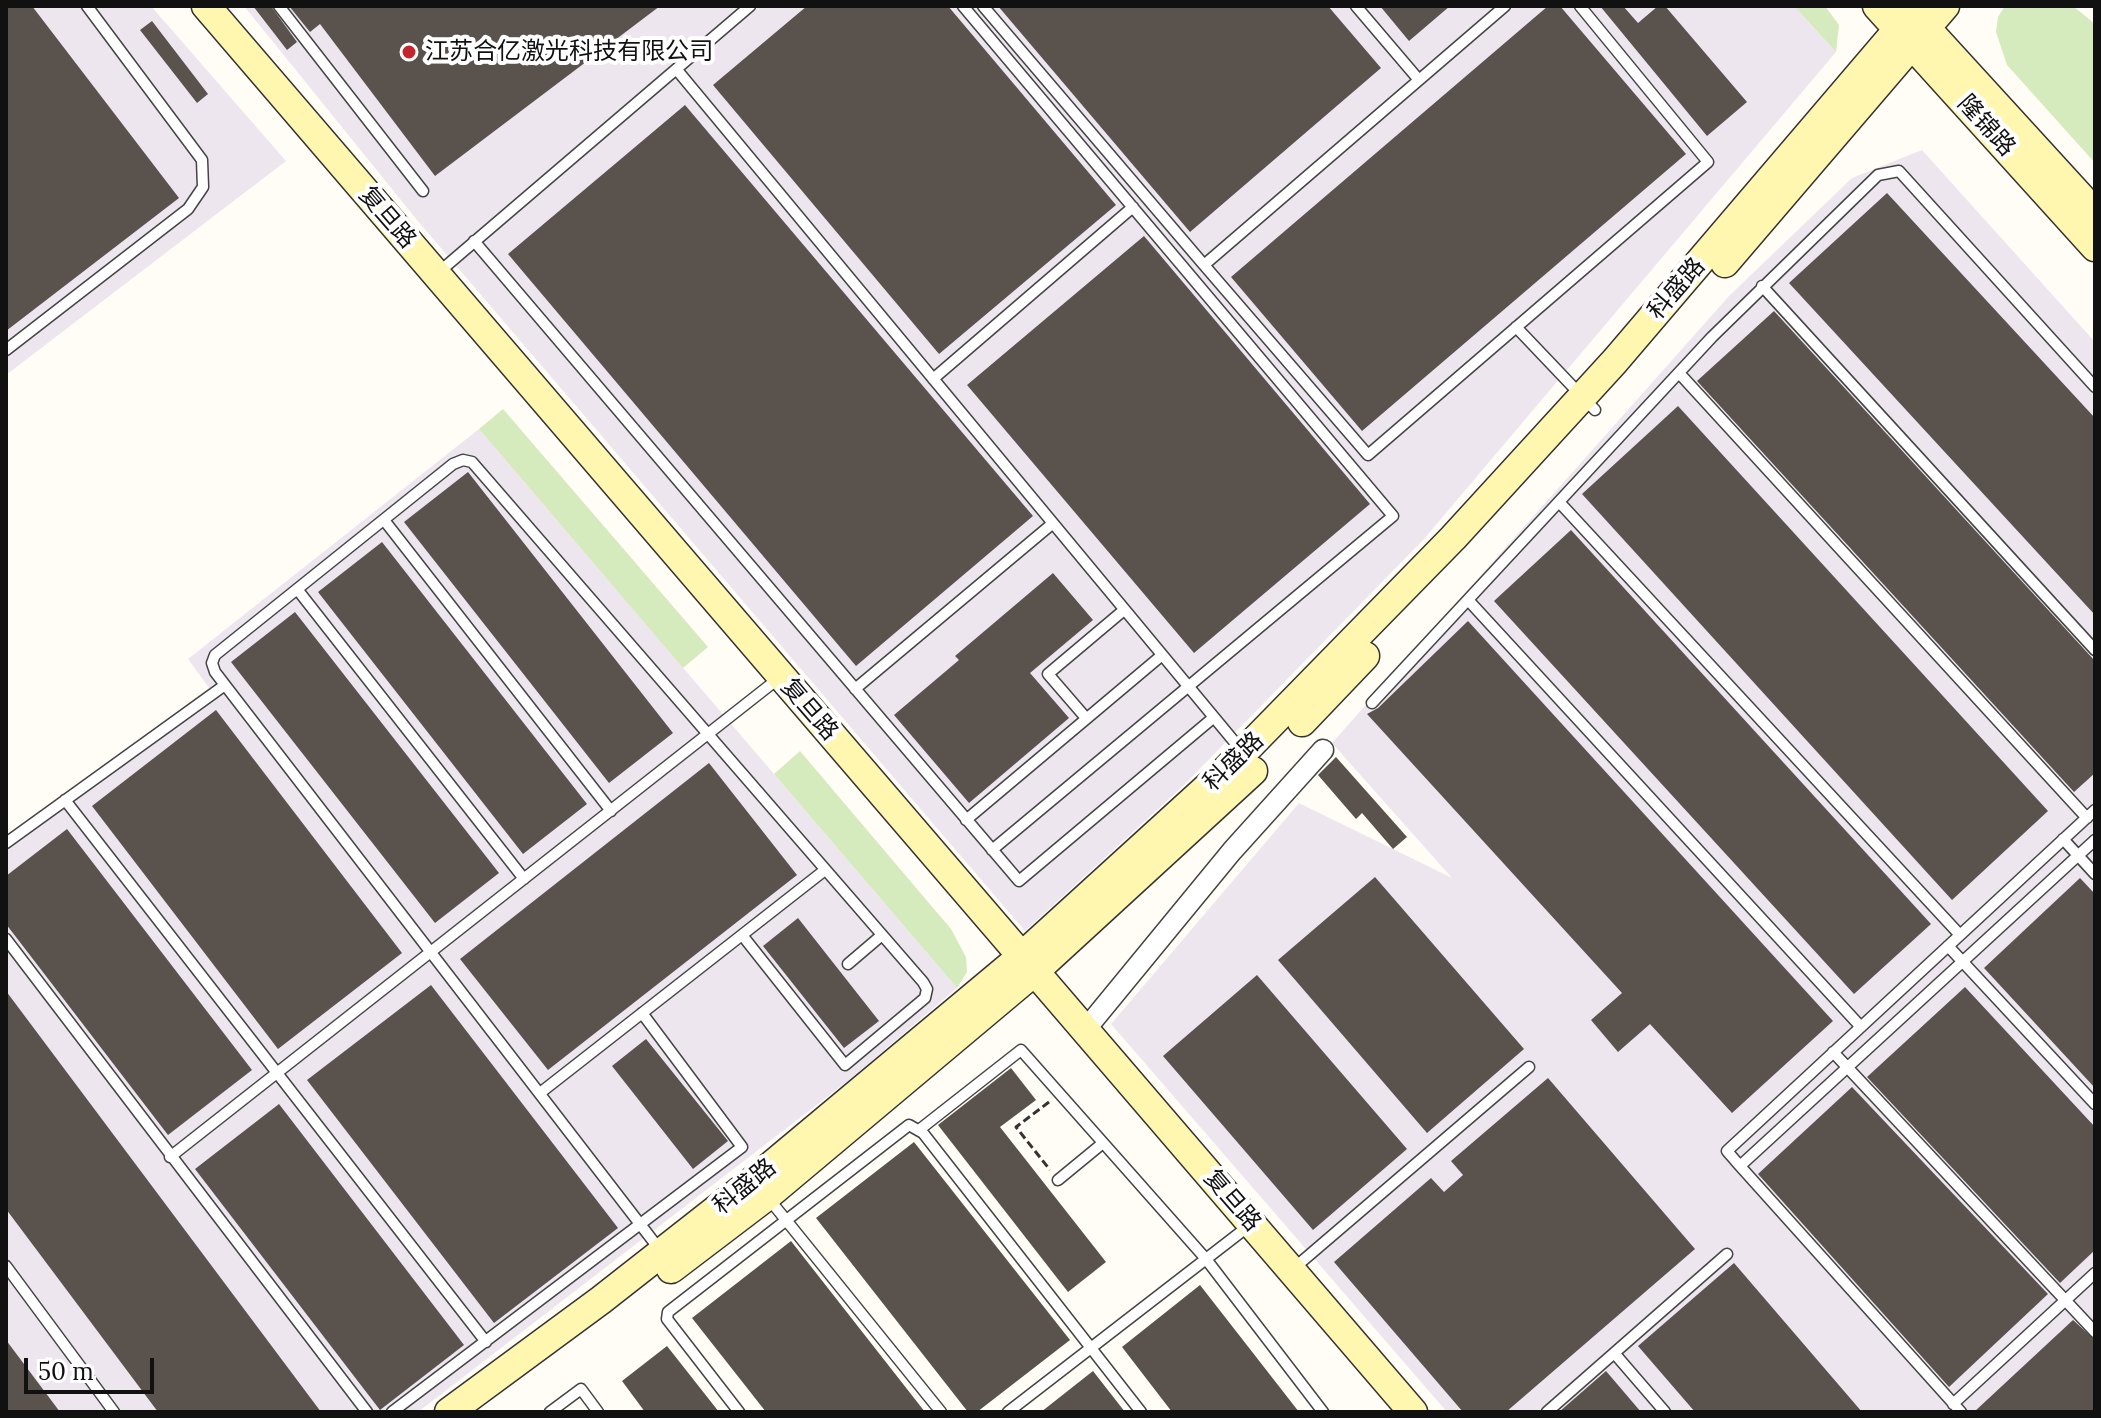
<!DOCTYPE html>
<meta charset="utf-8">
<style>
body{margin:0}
#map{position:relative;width:2101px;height:1418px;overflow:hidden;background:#fffdf5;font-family:Lora,serif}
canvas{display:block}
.frame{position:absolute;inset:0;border:8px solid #111;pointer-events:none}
.scale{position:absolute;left:24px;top:1358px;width:130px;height:36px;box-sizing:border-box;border:4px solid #111;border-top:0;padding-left:10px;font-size:24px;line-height:28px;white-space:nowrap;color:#111;-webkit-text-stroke:6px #fff;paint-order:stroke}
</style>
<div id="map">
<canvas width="2101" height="1418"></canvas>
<div class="frame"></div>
<div class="scale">50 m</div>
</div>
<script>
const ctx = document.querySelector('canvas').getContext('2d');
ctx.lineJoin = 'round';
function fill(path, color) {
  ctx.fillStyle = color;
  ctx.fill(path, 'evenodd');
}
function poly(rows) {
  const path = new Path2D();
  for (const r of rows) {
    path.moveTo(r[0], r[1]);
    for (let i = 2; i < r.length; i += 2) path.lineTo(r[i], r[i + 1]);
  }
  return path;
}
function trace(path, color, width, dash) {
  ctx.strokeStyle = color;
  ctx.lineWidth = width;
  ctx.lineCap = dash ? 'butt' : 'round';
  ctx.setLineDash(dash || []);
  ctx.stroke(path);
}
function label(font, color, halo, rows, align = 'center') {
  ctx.font = font + ' Lora,"Noto Sans SC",serif';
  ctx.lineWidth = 8;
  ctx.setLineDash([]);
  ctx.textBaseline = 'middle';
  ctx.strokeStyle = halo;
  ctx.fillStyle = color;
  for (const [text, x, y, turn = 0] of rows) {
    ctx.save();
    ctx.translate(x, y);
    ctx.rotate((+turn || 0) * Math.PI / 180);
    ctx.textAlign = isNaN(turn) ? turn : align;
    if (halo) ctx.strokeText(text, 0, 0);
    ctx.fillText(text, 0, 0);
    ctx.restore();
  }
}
fill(poly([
 [6,6,151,6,286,161,6,375],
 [244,6,1794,6,1836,52,1424,539,1183,786,1025,931,417,220],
 [1922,150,2095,342,2095,1412,1447,1412,1111,1024,1299,803,1452,878,1332,743,1729,296,1852,178],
 [479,429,957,988,849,1080,418,1412,6,1412,6,837,209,688,188,659]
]), '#eee6ef');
fill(poly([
 [1794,6,1825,6,1839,25,1836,52],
 [2005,6,2073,6,2095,24,2095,163,2007,65,1996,32,1998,17],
 [503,409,708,647,683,668,479,429],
 [800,751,951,929,966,957,967,972,957,988,774,774]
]), '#d5ebbd');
fill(poly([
 [6,6,32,6,179,198,6,331],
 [253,6,271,6,297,42,287,50],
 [289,6,660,6,435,176,320,24,310,32],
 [807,6,948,6,1116,205,939,354,713,85],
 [998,6,1328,6,1381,68,1190,232],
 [1380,6,1450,6,1409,41],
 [1548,6,1560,6,1686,154,1362,431,1231,277],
 [1600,6,1623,6,1638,23,1658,6,1665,6,1747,102,1707,136],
 [152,21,208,94,197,103,140,30],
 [685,105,1033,516,856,666,508,254],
 [1887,193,2095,418,2095,615,1789,283],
 [1144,236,1370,504,1194,653,967,385],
 [1774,311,2095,661,2095,773,2074,792,1697,381],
 [1678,406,2048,811,1952,900,1582,494],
 [468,472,673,733,609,783,404,522],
 [1571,530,1931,924,1854,994,1494,601],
 [382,542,587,804,523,854,318,592],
 [1053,573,1093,620,1030,673,1069,718,969,803,894,715,959,660,955,656],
 [295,612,499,873,435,923,231,662],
 [1468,621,1833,1021,1732,1113,1650,1024,1618,1052,1591,1020,1622,993,1367,714,1378,708],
 [216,710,402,953,278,1049,92,806],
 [1336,757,1407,837,1393,849,1362,813,1356,819,1318,775],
 [709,763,797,875,548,1070,460,959],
 [67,829,252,1070,168,1135,6,924,6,876],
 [1375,877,1524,1049,1427,1133,1278,960],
 [2080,878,2095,894,2095,1088,1984,968],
 [798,918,879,1021,844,1048,763,946],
 [1257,975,1407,1149,1313,1230,1163,1056],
 [431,985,618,1228,494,1323,307,1080],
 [1965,987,2095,1127,2095,1250,2060,1283,1867,1077],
 [6,991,321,1412,158,1412,6,1209],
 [646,1039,728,1141,693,1169,612,1066],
 [1011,1068,1036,1100,1000,1127,1106,1262,1068,1292,938,1125],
 [1548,1078,1695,1249,1506,1412,1463,1412,1334,1262,1431,1178,1444,1192,1463,1175,1451,1161],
 [1852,1087,2048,1294,1949,1387,1758,1174],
 [279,1104,464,1345,380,1410,195,1169],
 [914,1142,1070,1340,977,1412,968,1412,816,1218],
 [791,1241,925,1412,766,1412,692,1318],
 [1734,1263,1862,1412,1695,1412,1638,1346],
 [1200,1285,1299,1412,1172,1412,1122,1347],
 [2073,1320,2095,1340,2095,1412,1974,1412],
 [6,1340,60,1412,6,1412],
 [667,1346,719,1412,645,1412,622,1381],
 [1093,1371,1125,1412,1041,1412],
 [1606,1371,1641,1412,1559,1412]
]), '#5a524d');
const lane = poly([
 [279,6,423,191],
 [963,6,1393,516,992,850],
 [983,6,1204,265],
 [1356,6,1419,80],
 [1505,6,1204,265,1368,455,1708,162,1580,6],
 [677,70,1242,751],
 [474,241,1019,881,1213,718],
 [439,272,750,6],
 [1762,286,2095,650],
 [1516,327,1595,410],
 [6,350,188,209,203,187,202,160,87,6],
 [1679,373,2087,818],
 [933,379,1133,207],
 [1560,503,1960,935],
 [384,520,611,811],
 [297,589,524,879],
 [1469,601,1861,1027],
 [855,689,1052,524],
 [1372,703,1712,337,1878,175,1899,171,2095,387],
 [1086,718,1048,674,1124,610],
 [65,800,486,1342],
 [2095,810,1727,1151,1740,1166,2095,840],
 [966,820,1161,656],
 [2063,839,2095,874],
 [6,843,225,685],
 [6,939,367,1412],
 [1948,946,2095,1104],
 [848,964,882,935],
 [1833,1052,2095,1332],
 [540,1093,825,870],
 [919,1130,1021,1050,1206,1259,1323,1412],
 [170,1157,779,678],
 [1740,1166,1961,1412],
 [1058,1180,1103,1143],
 [769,1199,941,1412],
 [660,1250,215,672,212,663,215,655,453,464,463,460,472,462,923,982,927,989,925,998,845,1065,742,935],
 [6,1266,114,1412],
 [1293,1269,1529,1067],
 [1615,1354,1665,1412],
 [1953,1404,2095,1273],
 [392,1412,742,1147,642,1013],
 [550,1412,581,1389,598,1412],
 [739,1412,667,1319,668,1312,909,1125,923,1133,1141,1412],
 [1008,1412,1250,1225],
 [1547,1412,1727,1254]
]);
const street = poly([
 [1085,1030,1232,851,1323,750]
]);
const secondary = poly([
 [206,6,1413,1412],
 [1877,6,2095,247],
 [1915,16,2095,213],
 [1725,263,1945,6],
 [1302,722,1365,656],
 [671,1269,767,1196,1034,972,1253,771],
 [449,1412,601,1300,754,1180,1021,957,1222,774,1453,538,1615,361,1918,6]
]);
trace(lane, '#444', 13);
trace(street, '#444', 23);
trace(secondary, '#333', 31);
trace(poly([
 [1049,1102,1016,1127,1050,1170]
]), '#333', 3, [8, 4]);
trace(lane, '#fff', 10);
trace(street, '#fff', 20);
trace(secondary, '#fff6b0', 28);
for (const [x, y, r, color] of [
 [409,52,8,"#c4262e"]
]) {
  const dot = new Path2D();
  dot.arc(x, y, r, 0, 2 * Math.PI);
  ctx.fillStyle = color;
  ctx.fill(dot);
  trace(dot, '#fff', 3);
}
label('24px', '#111', '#fff', [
 ["江苏合亿激光科技有限公司",425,52]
], 'left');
label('24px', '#111', '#fff', [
 ["隆锦路",1986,126,48],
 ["复旦路",387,218,49],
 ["科盛路",1677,289,-49],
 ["复旦路",809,710,49],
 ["科盛路",1234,762,-44],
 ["科盛路",745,1187,-39],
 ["复旦路",1232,1201,49]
]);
</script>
